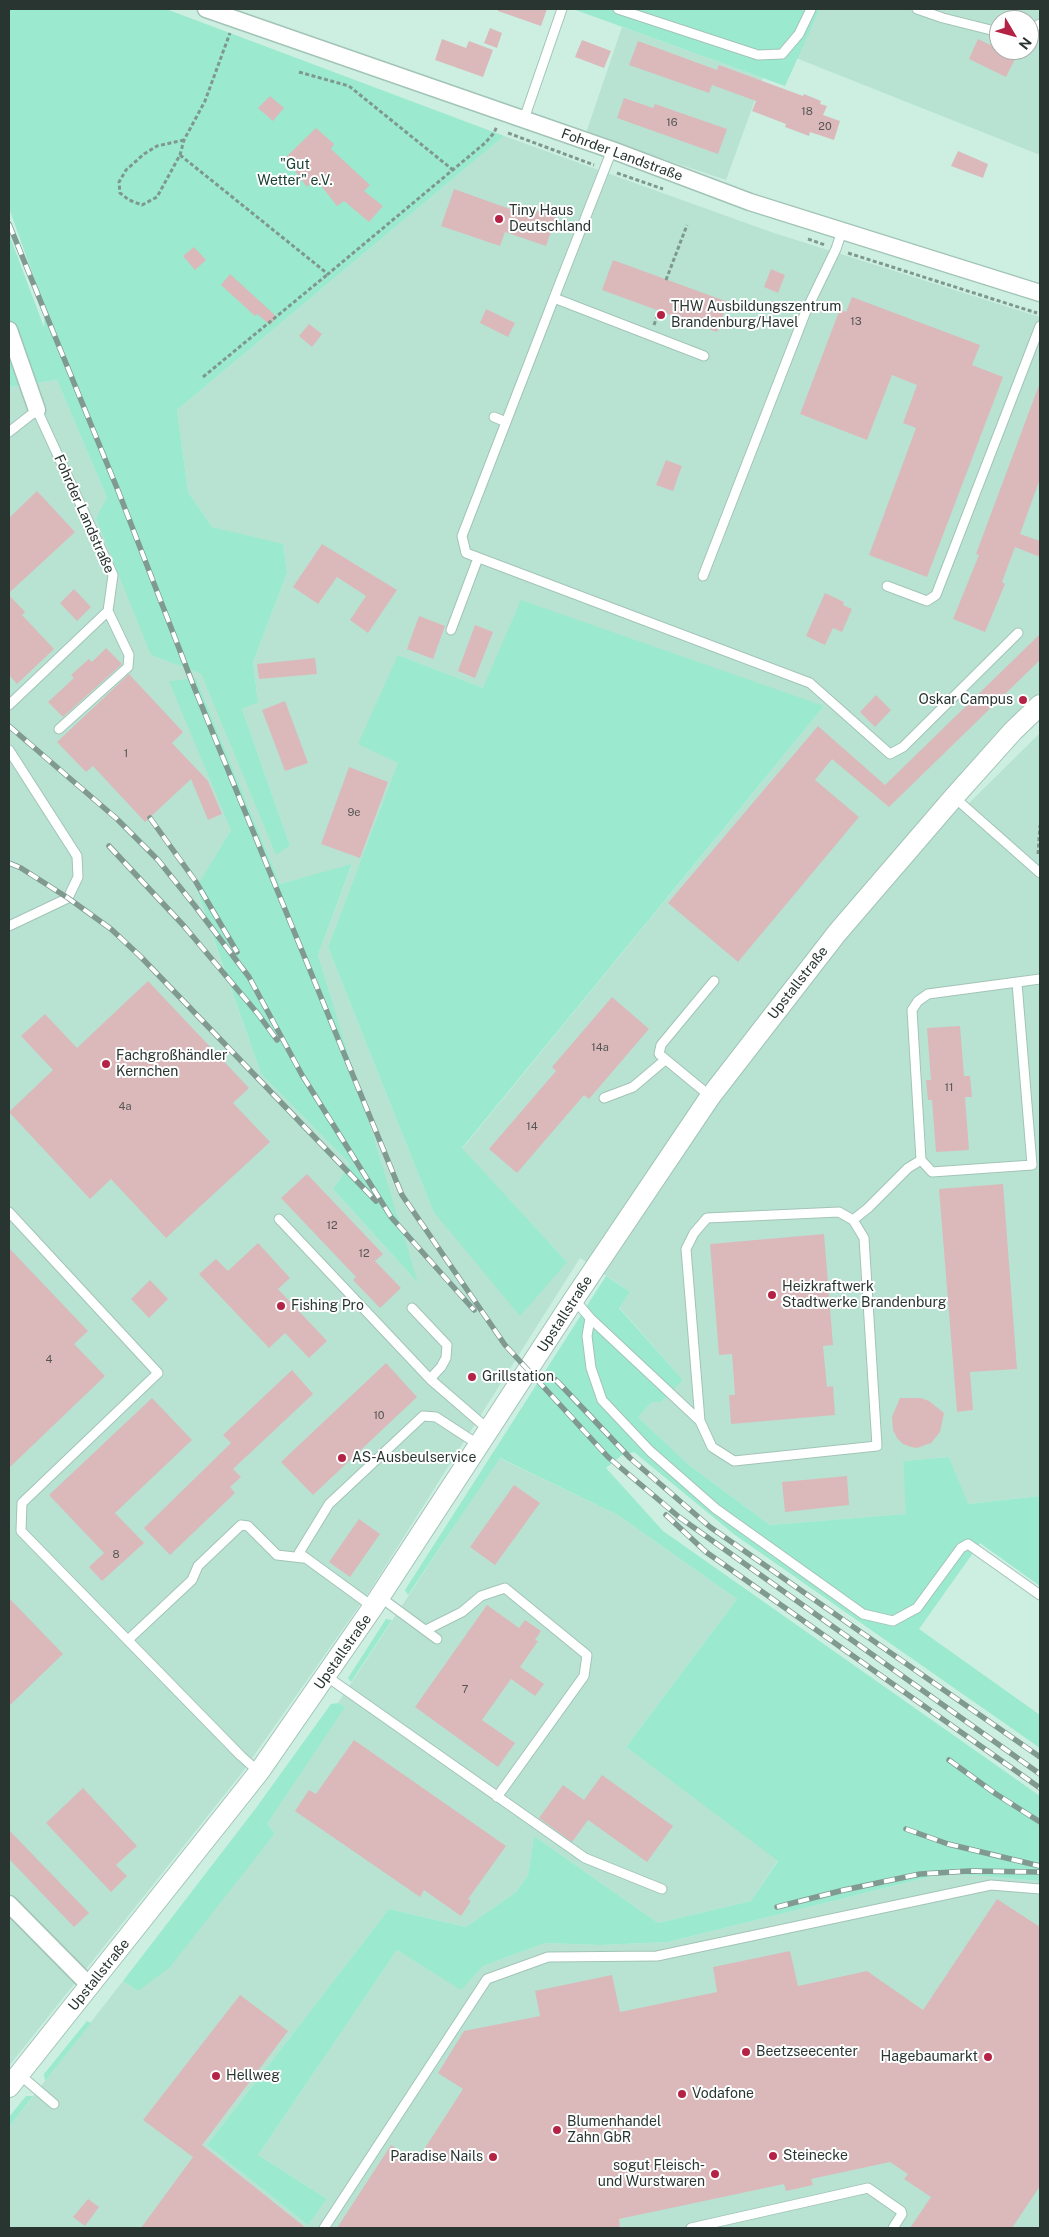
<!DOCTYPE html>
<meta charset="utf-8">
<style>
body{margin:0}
#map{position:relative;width:1049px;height:2237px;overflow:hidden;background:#ccefe2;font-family:"Public Sans",sans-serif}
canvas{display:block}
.frame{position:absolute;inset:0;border:10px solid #283531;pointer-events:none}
.north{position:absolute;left:989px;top:10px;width:50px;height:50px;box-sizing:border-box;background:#fff;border:1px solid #a9aead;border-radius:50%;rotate:127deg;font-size:14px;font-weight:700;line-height:20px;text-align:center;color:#283531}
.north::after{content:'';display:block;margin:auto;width:18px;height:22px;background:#b42246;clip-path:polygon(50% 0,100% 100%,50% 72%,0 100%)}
</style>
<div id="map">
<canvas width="1049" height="2237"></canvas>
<div class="frame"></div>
<div class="north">N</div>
</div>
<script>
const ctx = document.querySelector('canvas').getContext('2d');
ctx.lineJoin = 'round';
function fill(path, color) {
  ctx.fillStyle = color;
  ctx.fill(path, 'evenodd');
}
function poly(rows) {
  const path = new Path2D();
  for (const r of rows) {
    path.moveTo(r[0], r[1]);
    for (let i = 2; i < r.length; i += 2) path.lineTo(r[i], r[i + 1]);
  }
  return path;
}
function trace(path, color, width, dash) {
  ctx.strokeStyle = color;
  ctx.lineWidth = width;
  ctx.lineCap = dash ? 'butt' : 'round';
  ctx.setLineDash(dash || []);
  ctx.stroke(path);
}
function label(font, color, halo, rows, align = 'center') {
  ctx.font = font + ' "Public Sans",sans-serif';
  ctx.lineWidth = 4;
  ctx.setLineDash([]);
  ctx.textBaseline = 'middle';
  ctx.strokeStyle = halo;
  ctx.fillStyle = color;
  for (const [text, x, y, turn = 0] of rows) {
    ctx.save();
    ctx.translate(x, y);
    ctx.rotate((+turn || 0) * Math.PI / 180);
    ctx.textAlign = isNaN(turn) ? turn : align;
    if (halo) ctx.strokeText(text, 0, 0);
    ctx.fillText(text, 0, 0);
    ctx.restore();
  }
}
fill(poly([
 [820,9,1040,9,1040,155,796,58],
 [999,20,1029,20,1029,50,999,50],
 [622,27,763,78,726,180,586,133],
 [504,136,771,232,1040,317,1040,702,954,797,965,807,1040,733,1040,1496,967,1504,949,1457,903,1461,907,1514,770,1525,689,1465,638,1417,652,1402,683,1380,619,1307,630,1292,580,1258,369,1592,241,1774,9,2066,9,387,57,380,107,498,151,655,201,674,276,854,290,846,242,709,258,701,253,662,287,573,283,545,212,527,188,492,177,410],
 [398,655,483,688,824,706,462,1149,567,1262,433,1211,328,947,399,762],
 [196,678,280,884,352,865,318,955,417,1282,333,1189,350,1164,261,1074,196,889,231,830],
 [499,1458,618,1515,737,1599,626,1747,778,1860,751,1901,658,1923,534,1836,528,1875,516,1892,466,1927,389,1909,207,2145,308,2225,327,2199,258,2155,397,1950,461,1989,483,1966,545,1943,600,1945,668,1942,945,1873,1040,1881,1040,2228,9,2228,9,2127,123,1981,138,1991,275,1833,267,1824,344,1707,338,1703]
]), '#b8e3d3');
fill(poly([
 [9,9,166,9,504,136,177,410,188,492,212,527,283,544,287,573,253,662,258,702,242,709,290,846,276,855,201,674,151,655,96,518,107,498,57,380,9,387,9,234,44,327,45,309,9,208],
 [573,9,820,9,785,86],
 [521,600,824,706,462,1148,567,1262,520,1316,433,1211,328,947,398,763,358,744,398,655,483,688],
 [196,678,280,884,352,864,318,955,418,1283,333,1189,350,1164,261,1074,196,888,231,830,169,681],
 [606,1276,630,1292,619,1308,683,1380,661,1402,652,1402,638,1417,689,1465,770,1525,906,1514,903,1461,949,1457,968,1504,1040,1496,1040,1586,980,1543,919,1629,1040,1715,1040,1748,735,1535,634,1452,622,1455,606,1468,663,1531,1040,1796,1040,1881,945,1873,668,1942,600,1945,545,1943,483,1966,461,1990,397,1950,258,2155,327,2199,308,2225,207,2145,389,1909,466,1927,516,1892,528,1875,534,1836,658,1923,751,1901,778,1861,626,1747,737,1599,618,1515,500,1458,408,1595,405,1590],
 [386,1619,392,1620,351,1682,348,1678],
 [338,1703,345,1707,267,1824,275,1833,170,1967,138,1991,123,1981,256,1808,331,1704],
 [87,2021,91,2023,45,2081,44,2074],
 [26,2096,33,2096,9,2127,9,2117]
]), '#9be9cf');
fill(poly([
 [498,9,547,9,541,26,498,11],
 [490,28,502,33,497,48,484,43],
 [442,39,466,48,469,41,493,50,483,77,435,60],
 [978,39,1016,57,1006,77,969,59],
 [582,40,611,51,604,68,575,57],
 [638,41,717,70,719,65,803,96,804,94,821,101,820,104,827,106,823,115,840,121,834,140,810,132,809,136,785,127,786,124,752,111,756,101,712,85,709,93,629,65],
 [270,96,284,108,273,121,258,108],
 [624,98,653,108,655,104,727,129,718,154,617,118],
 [316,128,334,144,331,149,370,185,364,191,383,206,369,222,344,201,337,206,316,179,307,187,285,158],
 [958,151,988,164,983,178,951,166],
 [454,189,513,210,515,203,556,217,546,246,505,232,500,246,441,226],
 [194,247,206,260,195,270,183,256],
 [613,260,728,302,717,332,602,290],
 [771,269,785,275,778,293,764,287],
 [230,274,277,317,270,325,257,314,255,316,221,285],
 [852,297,980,345,972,365,1003,377,927,577,869,555,916,428,903,423,917,385,892,375,867,440,800,414,840,309,846,312],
 [486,309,515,323,508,337,480,323],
 [309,324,322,334,312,347,299,336],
 [1039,385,1040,479,1020,534,1040,541,1040,557,1015,547,1002,582,1005,584,985,632,953,619,979,555,976,554],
 [666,460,682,466,673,491,656,485],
 [37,491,75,532,9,593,9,518],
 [322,544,397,590,368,633,350,620,366,596,337,577,318,604,293,587],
 [74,589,91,607,77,621,60,603],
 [825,593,844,602,843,605,852,609,842,632,833,628,825,645,806,636],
 [9,595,25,612,22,615,54,649,17,684,9,675],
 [419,616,445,626,433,659,407,649],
 [475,625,493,632,475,678,458,671],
 [1040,634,1040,660,889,807,832,759,815,780,859,817,738,962,668,903,818,726,885,785],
 [106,648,122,664,63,717,48,702,74,678,71,675,89,659,92,662],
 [315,658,317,674,259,679,257,664],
 [129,674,183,732,172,743,208,781,222,814,208,820,191,779,145,822,93,766,86,772,57,742],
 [876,695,891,710,875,727,860,712],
 [285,701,308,763,285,771,262,710],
 [349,767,388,782,360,858,321,844],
 [148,981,249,1088,233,1103,270,1142,166,1238,111,1179,90,1199,9,1112,53,1070,21,1036,45,1014,77,1048],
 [612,997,649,1029,589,1099,584,1095,517,1173,489,1149,556,1071,552,1067],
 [960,1026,964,1076,970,1076,972,1097,965,1097,969,1150,936,1152,932,1100,928,1100,926,1080,931,1080,927,1028],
 [307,1174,383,1254,375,1261,401,1288,380,1308,353,1280,356,1277,281,1198],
 [1003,1184,1017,1369,970,1372,973,1410,957,1412,939,1189],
 [824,1234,833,1345,823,1346,827,1387,833,1386,835,1415,731,1424,729,1395,735,1395,732,1354,719,1355,710,1244],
 [258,1243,290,1278,278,1289,327,1341,309,1358,285,1333,269,1348,199,1274,216,1259,228,1271],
 [9,1248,88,1331,74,1344,105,1376,9,1468],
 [150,1280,168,1299,149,1318,131,1299],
 [386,1363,417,1397,313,1495,281,1462],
 [292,1370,313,1394,233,1469,241,1477,230,1487,235,1493,170,1555,144,1528,231,1443,223,1435],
 [152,1398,192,1440,115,1513,144,1543,102,1581,89,1567,104,1553,49,1495],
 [900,1398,921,1398,929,1401,944,1413,940,1432,931,1443,917,1448,911,1447,903,1444,897,1438,893,1430,892,1417],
 [847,1476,849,1505,785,1512,782,1482],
 [514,1485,540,1503,495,1565,470,1547],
 [359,1519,380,1534,350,1577,329,1562],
 [9,1598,63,1654,9,1706],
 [487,1605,519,1628,525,1620,541,1631,535,1640,538,1641,520,1667,544,1684,535,1696,511,1679,482,1720,515,1743,498,1767,415,1707],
 [354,1740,506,1846,468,1899,471,1901,461,1916,424,1890,420,1897,295,1811,309,1790,316,1794],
 [602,1775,673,1826,647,1862,588,1820,572,1842,539,1818,563,1785,584,1800],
 [83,1788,137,1846,116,1865,127,1876,111,1892,46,1823],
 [9,1830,89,1913,74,1927,9,1859],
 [997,1899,1040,1927,1040,2186,1012,2228,910,2228,931,2197,904,2179,908,2174,890,2162,811,2179,813,2185,786,2191,784,2184,619,2219,620,2228,337,2228,391,2145,416,2162,463,2089,438,2073,464,2031,540,2016,535,1991,612,1975,620,2012,717,1992,713,1967,790,1951,798,1986,867,1971,923,2010],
 [240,1995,288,2031,202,2145,306,2228,141,2228,193,2157,143,2120],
 [88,2199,99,2207,85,2226,73,2217]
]), '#dbb9bb');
const service = poly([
 [618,9,758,55,782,54,799,34,811,9],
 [917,9,943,18,999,32],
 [1029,30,1040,24],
 [524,119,562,9],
 [612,150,554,298,704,356],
 [554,298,462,536,466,553,810,683,890,754,903,747,1018,633],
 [494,417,506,422],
 [9,432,37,410,113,575,108,611,9,705],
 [703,576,806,311,836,249,842,231],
 [887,586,927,601,936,595,1040,326],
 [451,630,478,558],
 [59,729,128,667,129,655,108,611],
 [9,750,77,856,78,877,68,898,9,926],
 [954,797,1040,873],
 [1017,983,1032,1165,932,1172,921,1160,912,1010,918,1001,928,994,1040,979],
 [710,1096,659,1054,661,1045,714,981],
 [604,1098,633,1087,665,1060],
 [9,1212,158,1373,22,1503,21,1531,241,1756,259,1772],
 [279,1219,430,1379,489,1430],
 [853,1220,868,1208,908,1168,921,1160],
 [574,1299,590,1318,700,1421,712,1447,734,1461,877,1446,864,1238,853,1220,839,1212,707,1218,694,1233,686,1249,700,1421],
 [412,1308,447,1345,446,1358,441,1367,430,1379],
 [590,1318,587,1336,591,1368,602,1400,650,1451,716,1509,863,1614,893,1621,917,1608,961,1548,968,1544,1040,1595],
 [380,1597,437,1639],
 [373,1607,299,1553,329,1504,423,1416,436,1417,479,1445],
 [426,1630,462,1612,481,1596,505,1588,587,1655,584,1676,497,1797],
 [129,1639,192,1580,198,1566,241,1525,248,1526,277,1555,303,1558],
 [326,1676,585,1858,662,1889],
 [19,2074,54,2104],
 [324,2228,487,1979,548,1957,657,1956,991,1885,1040,1889],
 [691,2228,868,2188,901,2211,902,2214,893,2228]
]);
const minor = poly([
 [206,9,612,150,750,202,1040,293],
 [9,330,37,410],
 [9,1904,90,1986]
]);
const tertiary = poly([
 [9,2087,259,1772,373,1607,574,1299,710,1097,837,933,954,797,1013,731,1040,705]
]);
trace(service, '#a2c4b7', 11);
trace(minor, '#a2c4b7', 19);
trace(tertiary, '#a2c4b7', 22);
trace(poly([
 [299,72,349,86,453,170],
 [508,133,594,165],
 [184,140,157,146,144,154,126,170,119,182,120,193,129,200,142,205,157,197,180,155,184,140,205,101,230,33],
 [180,155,328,274,485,143,494,133,497,126],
 [617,173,663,189],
 [808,239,825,245],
 [848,253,1037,313],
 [666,280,687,225],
 [654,325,659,311],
 [203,377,328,274],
 [1038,854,1040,825]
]), '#7f988f', 3, [4, 2.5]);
trace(service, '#fff', 9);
trace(minor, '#fff', 16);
trace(tertiary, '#fff', 20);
const rail = poly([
 [9,224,119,493,194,687,402,1195,505,1345,608,1457,679,1517,1040,1774],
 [9,726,117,819,158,860,195,906,249,977,302,1075,391,1217,474,1310],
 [150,818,196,882,237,952],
 [109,846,184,926,258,1014,277,1040],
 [9,863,21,868,68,898,111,929,140,956,376,1201],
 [556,1380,630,1458,710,1527,1040,1757],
 [666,1515,706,1552,1040,1788],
 [949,1760,996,1794,1040,1822],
 [906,1829,948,1844,1040,1866],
 [777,1907,844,1890,920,1874,969,1871,1040,1872]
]);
trace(rail, '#819a91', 5.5);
trace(rail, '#fff', 4, [11]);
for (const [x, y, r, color] of [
 [499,219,5,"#b42246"],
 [661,315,5,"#b42246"],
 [1023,700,5,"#b42246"],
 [106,1064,5,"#b42246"],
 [772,1295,5,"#b42246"],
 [281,1306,5,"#b42246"],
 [472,1377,5,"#b42246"],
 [342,1458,5,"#b42246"],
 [746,2052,5,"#b42246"],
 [988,2057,5,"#b42246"],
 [216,2076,5,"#b42246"],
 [682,2094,5,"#b42246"],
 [557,2130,5,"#b42246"],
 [773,2156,5,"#b42246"],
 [493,2157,5,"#b42246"],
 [715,2174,5,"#b42246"]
]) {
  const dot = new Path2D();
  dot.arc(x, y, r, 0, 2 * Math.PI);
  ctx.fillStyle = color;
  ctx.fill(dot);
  trace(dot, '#fff', 2);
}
label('11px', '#555654', null, [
 ["18",807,112],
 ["16",672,123],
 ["20",825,127],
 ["13",856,322],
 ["1",126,754],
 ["9e",354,813],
 ["14a",600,1048],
 ["11",949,1088],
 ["4a",125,1107],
 ["14",532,1127],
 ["12",332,1226],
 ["12",364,1254],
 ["4",49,1360],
 ["10",379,1416],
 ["8",116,1555],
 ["7",465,1690]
]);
label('14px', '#283531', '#fff', [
 ["Fohrder Landstraße",622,155,20],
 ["Fohrder Landstraße",84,514,66],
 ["Upstallstraße",798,983,-52],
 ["Upstallstraße",565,1314,-57],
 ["Upstallstraße",343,1652,-55],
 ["Upstallstraße",99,1975,-51]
]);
label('14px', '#1b4236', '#fff', [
 ["\"Gut",295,165],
 ["Wetter\" e.V.",295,181]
]);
label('14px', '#283531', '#fff', [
 ["Tiny Haus",509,211],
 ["Deutschland",509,227],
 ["THW Ausbildungszentrum",671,307],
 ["Brandenburg/Havel",671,323],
 ["Oskar Campus",1013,700,"right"],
 ["Fachgroßhändler",116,1056],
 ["Kernchen",116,1072],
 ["Heizkraftwerk",782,1287],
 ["Stadtwerke Brandenburg",782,1303],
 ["Fishing Pro",291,1306],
 ["Grillstation",482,1377],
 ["AS-Ausbeulservice",352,1458],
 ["Beetzseecenter",756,2052],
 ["Hagebaumarkt",978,2057,"right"],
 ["Hellweg",226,2076],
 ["Vodafone",692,2094],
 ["Blumenhandel",567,2122],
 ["Zahn GbR",567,2138],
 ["Steinecke",783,2156],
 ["Paradise Nails",483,2157,"right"],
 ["sogut Fleisch-",705,2166,"right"],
 ["und Wurstwaren",705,2182,"right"]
], 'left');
</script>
